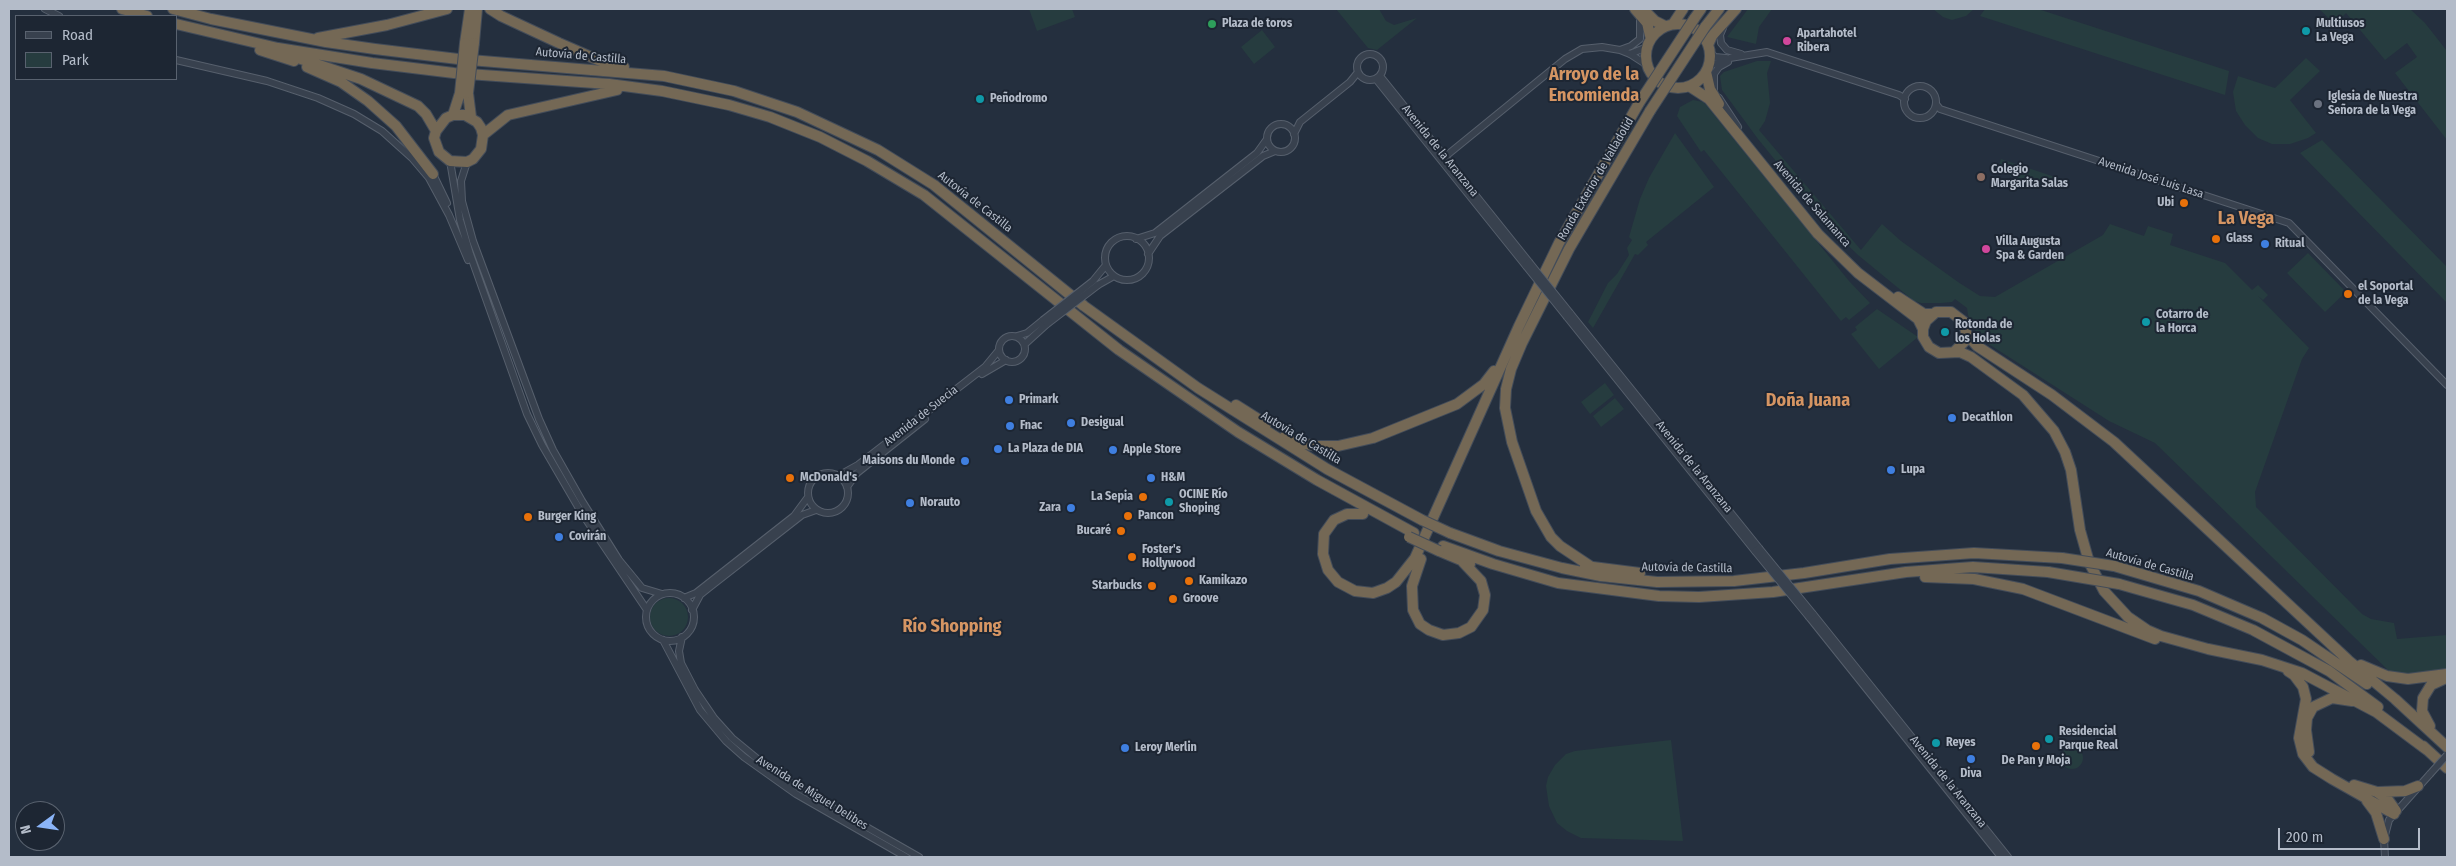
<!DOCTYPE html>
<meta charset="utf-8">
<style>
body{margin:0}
#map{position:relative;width:2456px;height:866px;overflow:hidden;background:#242f3e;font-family:"Fira Sans Condensed",sans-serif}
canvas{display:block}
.frame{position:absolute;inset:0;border:10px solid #b4bcc9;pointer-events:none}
.legend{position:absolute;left:15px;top:15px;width:162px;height:65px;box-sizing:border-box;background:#1d2633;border:1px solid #59626f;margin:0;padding:6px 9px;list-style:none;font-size:15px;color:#b4bcc9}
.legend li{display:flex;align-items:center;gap:10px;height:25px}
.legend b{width:25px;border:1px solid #59626f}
.north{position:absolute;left:15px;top:801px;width:50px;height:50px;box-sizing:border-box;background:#1d2633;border:1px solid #59626f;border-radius:50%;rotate:256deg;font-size:14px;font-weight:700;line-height:20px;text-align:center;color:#b4bcc9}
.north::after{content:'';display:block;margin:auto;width:18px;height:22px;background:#8ab4f8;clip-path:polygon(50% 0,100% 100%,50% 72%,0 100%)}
.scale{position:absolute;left:2278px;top:828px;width:142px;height:22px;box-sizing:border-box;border:2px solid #b4bcc9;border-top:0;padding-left:6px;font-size:15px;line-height:18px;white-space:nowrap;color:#b4bcc9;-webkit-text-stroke:4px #1d2633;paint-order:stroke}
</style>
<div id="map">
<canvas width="2456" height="866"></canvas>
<div class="frame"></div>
<ul class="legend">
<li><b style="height:6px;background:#38414e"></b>Road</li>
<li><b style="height:14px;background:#263c3f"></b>Park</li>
</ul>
<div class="north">N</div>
<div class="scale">200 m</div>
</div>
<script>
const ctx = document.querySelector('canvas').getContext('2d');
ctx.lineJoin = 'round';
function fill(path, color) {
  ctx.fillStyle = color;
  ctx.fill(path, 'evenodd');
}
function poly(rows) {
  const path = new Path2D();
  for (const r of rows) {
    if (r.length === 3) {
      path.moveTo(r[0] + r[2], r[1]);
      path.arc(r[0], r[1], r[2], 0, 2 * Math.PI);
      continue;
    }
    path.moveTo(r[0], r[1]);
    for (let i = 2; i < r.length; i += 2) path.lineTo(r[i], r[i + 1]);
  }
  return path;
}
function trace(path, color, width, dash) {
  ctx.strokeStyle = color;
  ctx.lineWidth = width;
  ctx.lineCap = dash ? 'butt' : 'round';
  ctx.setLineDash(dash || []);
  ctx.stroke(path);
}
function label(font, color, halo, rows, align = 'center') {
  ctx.font = font + ' "Fira Sans Condensed",sans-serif';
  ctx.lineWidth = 4;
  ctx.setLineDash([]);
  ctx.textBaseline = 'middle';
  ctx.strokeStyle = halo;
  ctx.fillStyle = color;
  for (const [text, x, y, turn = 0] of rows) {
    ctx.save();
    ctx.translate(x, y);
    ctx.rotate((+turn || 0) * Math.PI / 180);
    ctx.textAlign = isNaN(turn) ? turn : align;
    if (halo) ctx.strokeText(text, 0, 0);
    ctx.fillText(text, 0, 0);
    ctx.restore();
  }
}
fill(poly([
 [1029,9,1072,9,1075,17,1037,31],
 [1336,9,1379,9,1386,21,1394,25,1417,18,1377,50,1368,48],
 [1748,9,1772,9,1759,27,1756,44,1727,37],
 [1933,9,1974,9,1966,16,1952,20,1943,17],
 [1985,9,2038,9,2229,71,2225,95,1980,16],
 [2319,9,2410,9,2425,23,2447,51,2447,140,2395,73,2417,57,2407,43,2385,60,2346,13,2335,24],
 [1262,30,1275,47,1254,64,1241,47],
 [2306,58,2320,71,2290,100,2316,133,2308,138,2290,144,2272,144,2258,138,2245,125,2236,111,2233,92,2238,76,2275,88],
 [1757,61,1771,61,1767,73,1770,103,1765,121,1759,130,1861,250,1882,224,1901,241,1958,282,1980,296,1995,297,2103,235,2110,224,2144,236,2148,226,2173,234,2170,245,2225,263,2252,290,2258,285,2268,295,2263,300,2258,296,2309,348,2302,359,2255,492,2256,507,2362,614,2371,619,2394,623,2397,639,2447,635,2447,671,2409,675,2391,673,2155,443,2109,421,1987,343,1976,332,1968,315,1967,308,1955,299,1952,302,1941,303,1921,303,1914,301,1858,255,1832,230,1758,139,1722,90,1720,76,1724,72],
 [1693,100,1703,102,1706,105,1849,281,1870,303,1849,320,1846,317,1841,321,1704,150,1701,152,1677,116,1680,107],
 [1675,133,1714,187,1646,242,1648,245,1638,255,1635,254,1593,328,1588,322,1608,283,1617,274,1629,255,1627,248,1632,240,1629,237,1640,199,1649,178],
 [2322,140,2447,267,2447,303,2300,153],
 [2001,159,2055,177,2051,189,1997,171],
 [2308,253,2346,292,2325,312,2287,273],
 [1877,309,1918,337,1879,369,1851,334,1857,330,1855,327],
 [1605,383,1614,395,1590,414,1581,402],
 [1615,398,1624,409,1601,427,1593,416],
 [669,617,19],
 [1671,740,1683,841,1581,838,1567,831,1557,823,1549,806,1546,786,1548,777,1555,765,1566,754,1575,751],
 [2072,758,11]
]), '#263c3f');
const minor = poly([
 [45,9,59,16],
 [1723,28,1720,35,1721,43,1727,50,1741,54],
 [1620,50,1631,46,1640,39,1640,15],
 [1710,52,1715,57,1726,58],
 [1370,67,13],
 [1630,54,1647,47],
 [176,60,267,81,318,98,354,114,382,131,412,158,429,178,449,215,468,260],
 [1709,66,1730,58,1767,52,1899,95,1905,99],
 [1380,76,1529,262],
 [1376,79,1526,266],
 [1920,102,16],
 [1714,90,1714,74,1719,67,1728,62],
 [1719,98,1738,127],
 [1936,104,1940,109,2289,223,2447,385],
 [1281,138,14],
 [1294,134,1300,122,1350,82,1358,72],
 [1441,160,1565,59,1582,49,1602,47,1620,50,1630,54,1647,65],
 [450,161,460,220,470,254,527,414,542,445,581,512,647,610],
 [467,162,461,181,462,201,473,241,539,419,553,450,582,501,619,560,642,588,662,594],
 [433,174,447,203],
 [1127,258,22],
 [1136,239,1155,233,1257,153,1267,139],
 [1148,254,1160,236,1263,156,1275,151],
 [1093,281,1106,265],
 [1098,285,1114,276],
 [1570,313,1759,548],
 [1567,317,1755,551],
 [1012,349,13],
 [1017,336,1027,333,1043,320],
 [1025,344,1047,324],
 [982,374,1006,360],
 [828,493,20],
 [838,476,858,465,985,367,999,350],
 [847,487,857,473,925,419],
 [670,617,24],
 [684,598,696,593,794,516,808,497],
 [692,610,700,595,710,587,802,515,816,510],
 [1813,614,2008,857],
 [1809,617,2001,857],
 [682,637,679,651,681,663,695,690,714,718,732,738,771,770,800,789,919,857],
 [663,640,700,710,726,741,744,757,796,794,906,857],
 [2385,857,2384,839,2389,820,2430,774]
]);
const highway = poly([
 [122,9,147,16],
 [173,9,211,19,326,42,375,49,458,59,664,76,734,91,797,112,878,150,934,185,1084,306,1198,388,1327,469,1422,520],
 [490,9,501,16,559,43,598,60,624,67],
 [1635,9,1647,23,1651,39],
 [1643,9,1655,21,1665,26],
 [1694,19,1701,9],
 [1678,56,32],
 [176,24,278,48,372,63,454,73,609,84,662,91,729,105,770,117,820,137,867,161,924,195,1119,350,1238,432,1317,480,1414,533],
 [1673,24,1683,9],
 [1705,27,1719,9],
 [318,38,387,25,447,9],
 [465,43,470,9],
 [474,43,477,9],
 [1708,45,1712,36,1736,9],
 [260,50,294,61],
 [289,55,361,79,418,106,426,114,436,131,434,138,439,152,450,161,467,162,473,159,481,149,483,135,481,128,477,122,465,115,453,115,446,118,436,131],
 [307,67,341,82,368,101,396,126,433,174],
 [1706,72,1710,89,1719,104],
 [1689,86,1709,99,1818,234,1858,273,1918,319,1923,329],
 [468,93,471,117],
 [453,115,460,93],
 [483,135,508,115,617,90],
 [1898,297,1924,314,1932,314],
 [1966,333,1977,346,2052,395,2114,442,2348,660,2395,699,2447,747],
 [1954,352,1965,341,1966,333,1964,322,1951,312,1936,312,1926,321,1923,329,1923,337,1929,347,1939,353,1960,352,1971,357,2023,395,2054,431,2065,452,2071,470,2080,530,2089,562,2104,591,2128,617,2147,630,2161,636,2208,649,2262,660,2302,673,2376,712,2427,750],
 [1236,405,1266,424],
 [1285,436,1294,442,1317,446,1338,446,1373,438,1457,404,1484,384,1494,371],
 [1363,514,1347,514,1334,520,1324,534,1323,554,1328,570,1338,582,1355,591,1373,593,1387,588,1396,582,1415,558,1519,326,1559,243,1639,103],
 [1450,533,1499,551,1562,568,1601,576,1657,582,1734,581,1804,573,1890,559,1974,553,2062,558],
 [1443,546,1493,564,1558,583,1659,596,1699,597,1773,592,1906,572,1973,567,2048,572],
 [1439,551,1470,564],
 [1421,559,1412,586,1413,610,1420,624,1429,630,1443,635,1459,633,1471,627,1483,610,1485,595,1481,581,1463,562],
 [1585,566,1640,573],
 [1590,566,1560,546,1551,537,1536,511,1512,442,1505,408,1506,389,1511,369,1522,343,1569,249,1650,111],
 [2114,566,2199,591,2262,618,2302,640,2367,684],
 [1925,577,1974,579,2023,589,2155,639],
 [2119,584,2193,605,2253,630,2329,671,2378,707],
 [2361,665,2387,676,2408,679,2447,674],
 [2288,671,2294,675,2303,687,2306,699,2299,738,2303,754,2313,767,2332,779,2394,814],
 [2430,726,2422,711,2423,698,2431,685,2444,679],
 [2423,746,2447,768],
 [2309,752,2306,730,2307,718,2313,707,2332,698,2352,701],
 [2354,785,2377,792,2389,801,2396,811],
 [2378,792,2405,791,2418,786],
 [2367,801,2376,813,2384,839]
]);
trace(minor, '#565f6c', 8);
trace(highway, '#434c59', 12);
trace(minor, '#38414e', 6);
trace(highway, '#746855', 10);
const minorBridge = poly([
 [1529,262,1570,313],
 [1526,266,1567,317],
 [1043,320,1093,281],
 [1047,324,1098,285],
 [1759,548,1813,614],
 [1755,551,1809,617],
 [2430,774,2447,755]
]);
const highwayBridge = poly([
 [460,93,465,43],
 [468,93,474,43],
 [1639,103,1694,19],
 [1650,111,1705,27],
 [1422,520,1450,533],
 [1409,537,1439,551],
 [2062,558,2114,566],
 [2048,572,2119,584]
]);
trace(minorBridge, '#565f6c', 8, []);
trace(highwayBridge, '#434c59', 12, []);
trace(minorBridge, '#38414e', 6);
trace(highwayBridge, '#746855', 10);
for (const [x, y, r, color] of [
 [1212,24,5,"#2e9e5b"],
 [2306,31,5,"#0f9aa8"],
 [1787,41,5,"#d1479c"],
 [980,99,5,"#0f9aa8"],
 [2318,104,5,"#6b7280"],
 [1981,177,5,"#8d6e63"],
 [2184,203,5,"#e8710a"],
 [2216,239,5,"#e8710a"],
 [2265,244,5,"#3f7fe0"],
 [1986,249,5,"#d1479c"],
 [2348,294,5,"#e8710a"],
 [2146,322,5,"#0f9aa8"],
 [1945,332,5,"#0f9aa8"],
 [1009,400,5,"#3f7fe0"],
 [1952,418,5,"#3f7fe0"],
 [1071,423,5,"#3f7fe0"],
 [1010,426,5,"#3f7fe0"],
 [998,449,5,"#3f7fe0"],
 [1113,450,5,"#3f7fe0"],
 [965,461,5,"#3f7fe0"],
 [1891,470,5,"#3f7fe0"],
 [790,478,5,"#e8710a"],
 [1151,478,5,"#3f7fe0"],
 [1143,497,5,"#e8710a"],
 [1169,502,5,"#0f9aa8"],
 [910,503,5,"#3f7fe0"],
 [1071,508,5,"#3f7fe0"],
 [1128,516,5,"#e8710a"],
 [528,517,5,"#e8710a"],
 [1121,531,5,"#e8710a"],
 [559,537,5,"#3f7fe0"],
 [1132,557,5,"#e8710a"],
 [1189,581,5,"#e8710a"],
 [1152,586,5,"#e8710a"],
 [1173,599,5,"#e8710a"],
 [2049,739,5,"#0f9aa8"],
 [1936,743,5,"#0f9aa8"],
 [2036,746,5,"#e8710a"],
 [1125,748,5,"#3f7fe0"],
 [1971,759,5,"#3f7fe0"]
]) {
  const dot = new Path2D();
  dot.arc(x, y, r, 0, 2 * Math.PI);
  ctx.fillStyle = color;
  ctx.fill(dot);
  trace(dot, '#1d2633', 2);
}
label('bold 12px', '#b4bcc9', '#1d2633', [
 ["Plaza de toros",1222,24],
 ["Multiusos",2316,24],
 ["La Vega",2316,38],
 ["Apartahotel",1797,34],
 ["Ribera",1797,48],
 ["Iglesia de Nuestra",2328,97],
 ["Señora de la Vega",2328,111],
 ["Peñodromo",990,99],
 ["Colegio",1991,170],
 ["Margarita Salas",1991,184],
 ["Ubi",2174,203,"right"],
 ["Glass",2226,239],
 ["Villa Augusta",1996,242],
 ["Spa & Garden",1996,256],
 ["Ritual",2275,244],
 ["el Soportal",2358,287],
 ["de la Vega",2358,301],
 ["Cotarro de",2156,315],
 ["la Horca",2156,329],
 ["Rotonda de",1955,325],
 ["los Holas",1955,339],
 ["Primark",1019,400],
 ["Decathlon",1962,418],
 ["Desigual",1081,423],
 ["Fnac",1020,426],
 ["La Plaza de DIA",1008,449],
 ["Apple Store",1123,450],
 ["Maisons du Monde",955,461,"right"],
 ["Lupa",1901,470],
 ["McDonald's",800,478],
 ["H&M",1161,478],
 ["OCINE Río",1179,495],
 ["Shoping",1179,509],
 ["La Sepia",1133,497,"right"],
 ["Norauto",920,503],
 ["Zara",1061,508,"right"],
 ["Pancon",1138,516],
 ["Burger King",538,517],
 ["Bucaré",1111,531,"right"],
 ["Covirán",569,537],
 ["Foster's",1142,550],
 ["Hollywood",1142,564],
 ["Kamikazo",1199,581],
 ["Starbucks",1142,586,"right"],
 ["Groove",1183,599],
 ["Residencial",2059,732],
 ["Parque Real",2059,746],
 ["Reyes",1946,743],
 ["Leroy Merlin",1135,748],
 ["De Pan y Moja",2036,761,"center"],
 ["Diva",1971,774,"center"]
], 'left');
label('12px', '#b4bcc9', '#1d2633', [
 ["Autovía de Castilla",581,56,5],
 ["Avenida de la Aranzana",1440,151,51],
 ["Avenida José Luis Lasa",2151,178,18],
 ["Ronda Exterior de Valladolid",1596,179,-60],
 ["Autovía de Castilla",975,202,38],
 ["Avenida de Salamanca",1812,204,49],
 ["Avenida de Suecia",921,416,-38],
 ["Autovía de Castilla",1301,438,31],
 ["Avenida de la Aranzana",1694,467,51],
 ["Autovía de Castilla",2150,565,16],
 ["Autovía de Castilla",1687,568,1],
 ["Avenida de la Aranzana",1948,782,51],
 ["Avenida de Miguel Delibes",812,793,32]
]);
label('bold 18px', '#d59563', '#1d2633', [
 ["Arroyo de la",1594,75],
 ["Encomienda",1594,96],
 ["La Vega",2246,219],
 ["Doña Juana",1808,401],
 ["Río Shopping",952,627]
]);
</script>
